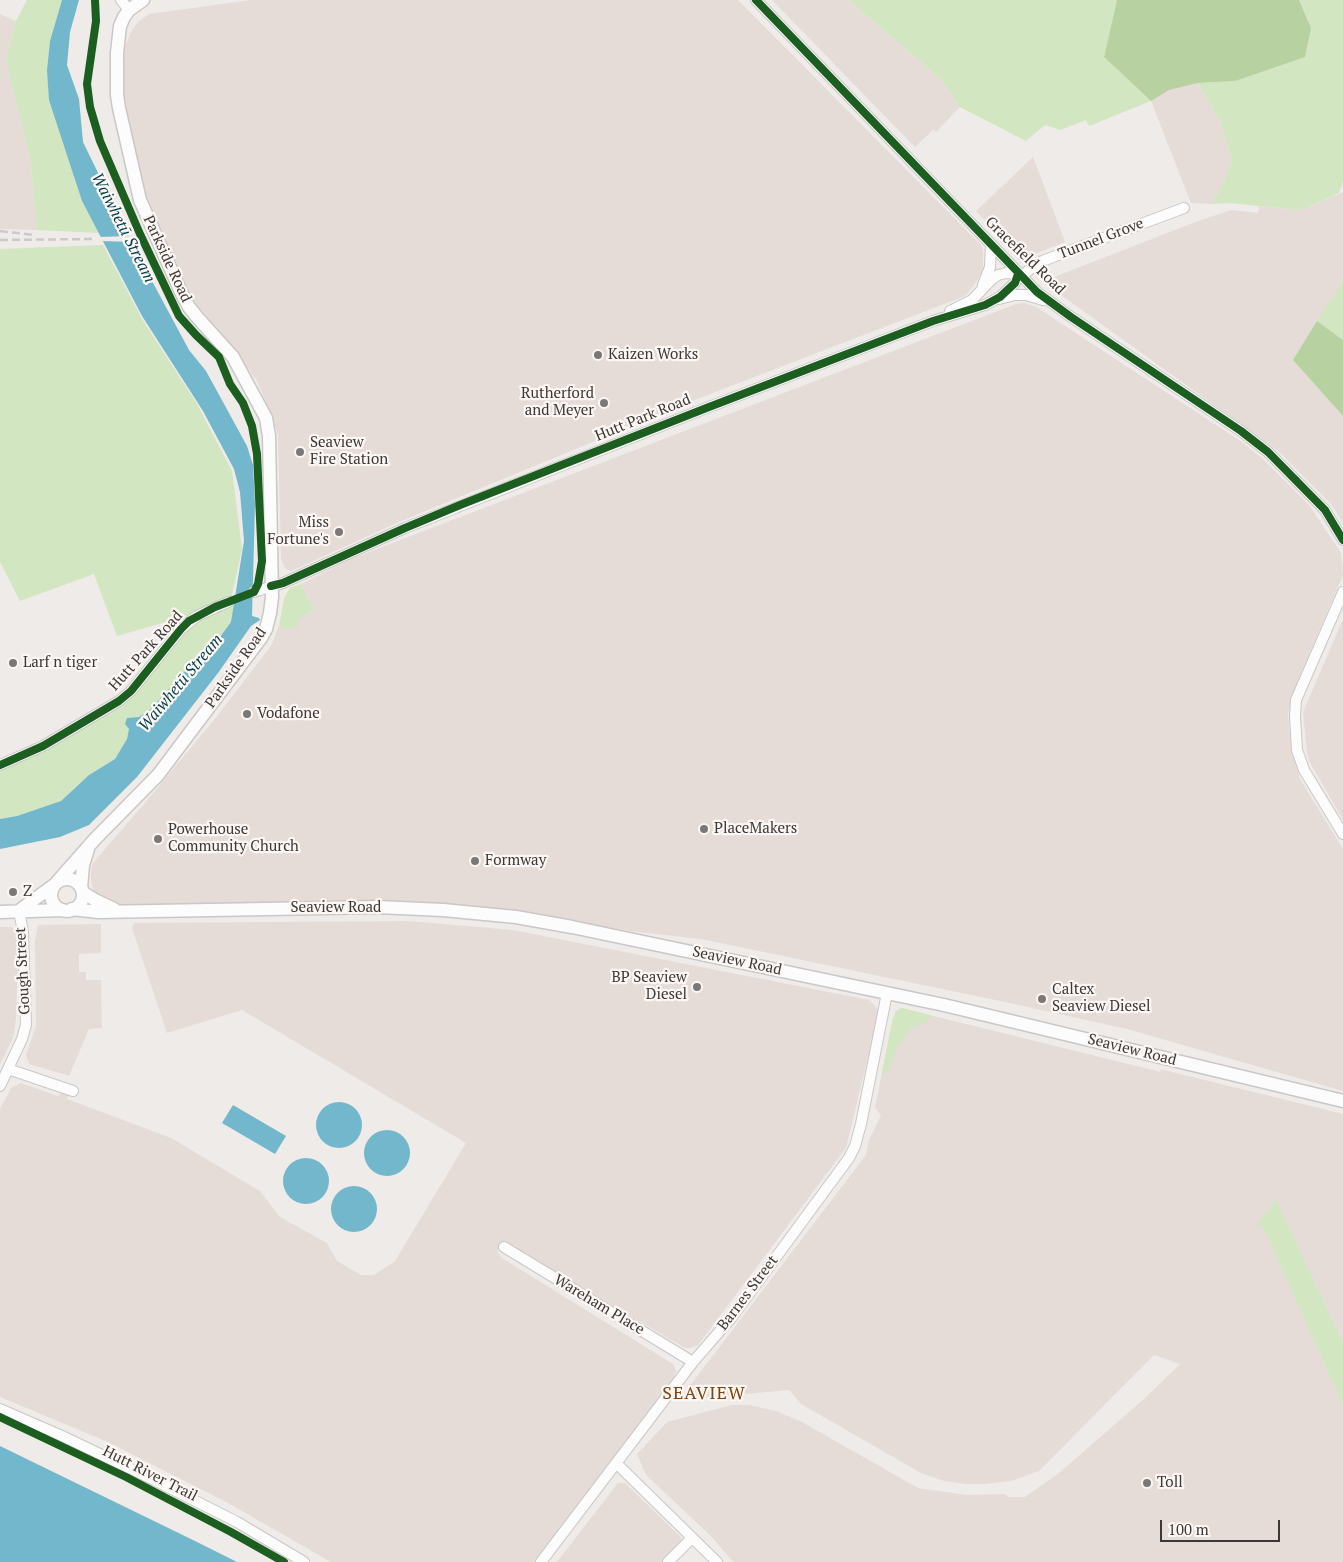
<!DOCTYPE html>
<meta charset="utf-8">
<style>
body{margin:0}
#map{position:relative;width:1343px;height:1562px;overflow:hidden;background:#eeebe9;font-family:"PT Serif",serif}
canvas{display:block}
.scale{position:absolute;left:1160px;top:1520px;width:120px;height:22px;box-sizing:border-box;border:2px solid #3b3838;border-top:0;padding-left:6px;font-size:15px;line-height:18px;white-space:nowrap;color:#3b3838;-webkit-text-stroke:4px #fdf7f4;paint-order:stroke}
</style>
<div id="map">
<canvas width="1343" height="1562"></canvas>
<div class="scale">100 m</div>
</div>
<script>
const ctx = document.querySelector('canvas').getContext('2d');
ctx.lineJoin = 'round';
function fill(path, color) {
  ctx.fillStyle = color;
  ctx.fill(path, 'evenodd');
}
function poly(rows) {
  const path = new Path2D();
  for (const r of rows) {
    if (r.length === 3) {
      path.moveTo(r[0] + r[2], r[1]);
      path.arc(r[0], r[1], r[2], 0, 2 * Math.PI);
      continue;
    }
    path.moveTo(r[0], r[1]);
    for (let i = 2; i < r.length; i += 2) path.lineTo(r[i], r[i + 1]);
  }
  return path;
}
function trace(path, color, width, dash) {
  ctx.strokeStyle = color;
  ctx.lineWidth = width;
  ctx.lineCap = dash ? 'butt' : 'round';
  ctx.setLineDash(dash || []);
  ctx.stroke(path);
}
function label(font, color, halo, rows, align = 'center') {
  ctx.font = font + ' "PT Serif",serif';
  ctx.lineWidth = 4.5;
  ctx.setLineDash([]);
  ctx.textBaseline = 'middle';
  ctx.strokeStyle = halo;
  ctx.fillStyle = color;
  for (const [text, x, y, turn = 0] of rows) {
    ctx.save();
    ctx.translate(x, y);
    ctx.rotate((+turn || 0) * Math.PI / 180);
    ctx.textAlign = isNaN(turn) ? turn : align;
    if (halo) ctx.strokeText(text, 0, 0);
    ctx.fillText(text, 0, 0);
    ctx.restore();
  }
}
fill(poly([
 [251,0,738,0,981,245,983,251,983,271,974,285,965,296,692,401,399,522,291,571,285,568,281,559,278,435,273,419,257,381,232,346,212,324,194,301,145,202,122,108,125,47,131,32,138,22,149,14],
 [772,0,848,0,942,80,960,107,936,132,933,130,915,147],
 [0,14,16,21,6,60,31,163,37,230,0,229],
 [1198,83,1220,121,1232,159,1224,182,1212,204,1191,203,1151,101,1169,90],
 [1033,157,1065,242,1022,259,976,211],
 [1343,192,1343,281,1293,360,1343,416,1343,524,1332,505,1278,451,1047,285,1044,281,1198,221,1231,210,1258,213,1259,206,1301,210],
 [1024,303,1036,307,1239,440,1263,459,1309,505,1341,553,1343,575,1302,671,1288,713,1291,748,1300,779,1343,849,1343,1091,1127,1029,1005,1002,701,939,630,931,486,908,407,903,115,905,94,892,91,880,91,870,93,863,150,797,218,715,271,646,279,626,288,629,314,609,301,584,348,560,1016,304],
 [1343,619,1343,820,1309,761,1307,753,1303,712],
 [408,921,513,930,869,1000,878,1009,877,1020,846,1148,698,1345,691,1348,685,1348,506,1243,498,1246,498,1253,502,1258,673,1364,676,1371,674,1378,534,1562,331,1562,228,1503,108,1442,0,1397,0,1109,11,1088,21,1083,58,1096,63,1092,69,1094,67,1099,171,1138,260,1191,280,1217,327,1243,337,1261,361,1275,374,1275,395,1261,466,1143,242,1010,167,1033,132,928,134,923],
 [101,924,101,953,79,954,79,972,86,972,86,980,101,980,102,1028,89,1029,69,1076,29,1064,26,1055,36,1026,35,940,38,925],
 [0,927,12,927,16,932,18,955,16,1019,13,1038,0,1064],
 [901,1008,1161,1072,1160,1069,1343,1114,1343,1342,1276,1199,1259,1222,1259,1227,1263,1225,1343,1405,1343,1562,733,1562,712,1537,646,1475,637,1454,667,1422,732,1405,749,1405,776,1411,802,1422,918,1488,967,1495,1005,1494,1008,1497,1025,1497,1059,1473,1144,1399,1180,1364,1154,1355,1039,1471,1011,1481,985,1484,966,1484,944,1481,921,1473,801,1404,789,1390,679,1400,866,1155,869,1140,881,1115,875,1108,893,1018,896,1011],
 [618,1483,625,1483,681,1537,682,1544,665,1562,557,1562]
]), '#e5dcd8');
fill(poly([
 [27,0,62,0,50,41,47,70,82,201,99,233,37,230,31,163,6,60,16,21],
 [848,0,1117,0,1104,57,1151,101,1089,126,1086,120,1060,130,1045,125,1026,141,960,107,942,80],
 [1299,0,1343,0,1343,182,1339,193,1301,210,1229,203,1212,204,1224,182,1232,159,1220,121,1198,83,1235,81,1311,28],
 [103,245,142,319,197,404,232,471,242,549,231,599,187,616,117,636,94,574,20,601,0,562,0,249],
 [1343,281,1343,340,1317,321],
 [301,584,314,609,297,622,298,628,288,629,279,626,284,599,287,593,290,588],
 [234,605,231,622,212,648,182,674,151,709,139,717,132,718,127,739,115,759,89,775,61,801,17,816,0,819,0,768,55,745,120,707,142,686,184,632,201,619],
 [901,1008,931,1015,927,1022,911,1028,899,1045,887,1073,882,1072,893,1018,896,1011],
 [1276,1199,1343,1342,1343,1405,1263,1226,1258,1228,1259,1222]
]), '#d2e6c2');
fill(poly([
 [1117,0,1299,0,1311,28,1305,57,1235,81,1198,83,1169,90,1151,101,1104,57],
 [1317,321,1343,340,1343,416,1293,360]
]), '#b8d1a1');
fill(poly([
 [62,0,79,0,70,32,67,65,79,99,83,142,138,255,189,350,206,371,247,446,253,465,255,504,252,616,259,618,260,620,251,626,218,673,137,777,89,825,60,837,0,849,0,819,17,816,61,801,89,775,115,759,127,739,129,729,125,724,127,718,139,717,151,709,182,674,212,648,231,622,244,541,240,492,234,469,203,411,142,316,82,201,49,100,47,70,50,41],
 [339,1125,23],
 [233,1105,286,1136,275,1154,222,1123],
 [387,1153,23],
 [306,1181,23],
 [354,1209,23],
 [0,1446,195,1541,237,1562,0,1562]
]), '#72b7cb');
fill(poly([
 [131,236,134,242,100,241,98,237]
]), '#eeebe9');
const minor = poly([
 [121,0,129,10],
 [756,0,1037,292,1071,317,1241,431,1268,452,1325,510,1343,540],
 [1021,277,1036,264,1045,260,1184,208],
 [983,285,990,267,991,244],
 [999,299,1015,295,1026,295,1043,300],
 [950,311,972,300,992,279,998,275,1006,273,1018,274],
 [254,592,283,583,405,528,709,407,933,321,985,305,1000,297,1015,283,1018,274],
 [1343,592,1296,700,1295,716,1297,750,1304,770,1343,834],
 [0,765,43,746,119,701,131,691,181,629,197,616,228,602],
 [8,1069,73,1091],
 [0,1086,22,1039,26,1025,23,932,19,911],
 [504,1247,693,1362],
 [0,1409,62,1436,154,1480,237,1522,304,1562],
 [617,1464,717,1562],
 [541,1562,693,1362,732,1317,849,1158,855,1146,861,1124,887,993],
 [668,1562,692,1538]
]);
const major = poly([
 [88,849,83,865,81,888,84,893,95,900,114,909],
 [67,895,16],
 [57,882,95,839,158,775,261,638,266,629,270,613,272,597,269,436,266,418,233,357,197,317,189,307,181,292,140,200,119,108,117,95,117,53,120,26,124,17,129,10,143,0],
 [72,909,98,912,378,907,443,910,516,917,572,927,944,1005,1343,1101],
 [20,910,54,885],
 [0,912,63,910]
]);
trace(minor, '#cac7c6', 12);
trace(major, '#cac7c6', 15);
trace(minor, '#fcfcfc', 10);
trace(major, '#fcfcfc', 12);
trace(poly([
 [0,231,34,235],
 [0,240,95,239]
]), '#cbcaca', 2.5, [8, 4]);
trace(poly([
 [756,0,1037,292,1071,317,1241,431,1268,452,1325,510,1343,540],
 [271,586,283,583,405,528,460,505,709,407,933,321,985,305,1000,297,1015,283,1018,274],
 [0,765,43,746,119,701,131,691,181,629,189,621,215,607,254,592,258,584,262,561,257,454,252,426,243,403,230,384,219,357,196,335,179,316,140,234,100,141,90,107,87,84,96,21,95,0],
 [0,1417,126,1477,231,1532,284,1562]
]), '#1b5e20', 8);
for (const [x, y, r, color] of [
 [598,355,5,"#7a7776"],
 [604,403,5,"#7a7776"],
 [300,452,5,"#7a7776"],
 [339,532,5,"#7a7776"],
 [13,663,5,"#7a7776"],
 [247,714,5,"#7a7776"],
 [704,829,5,"#7a7776"],
 [158,839,5,"#7a7776"],
 [475,861,5,"#7a7776"],
 [13,892,5,"#7a7776"],
 [697,987,5,"#7a7776"],
 [1042,999,5,"#7a7776"],
 [1147,1483,5,"#7a7776"]
]) {
  const dot = new Path2D();
  dot.arc(x, y, r, 0, 2 * Math.PI);
  ctx.fillStyle = color;
  ctx.fill(dot);
  trace(dot, '#fdf7f4', 2);
}
label('15px', '#3b3838', '#fdf7f4', [
 ["Tunnel Grove",1101,239,-21],
 ["Gracefield Road",1025,256,44],
 ["Parkside Road",167,259,65],
 ["Hutt Park Road",643,418,-22],
 ["Hutt Park Road",146,651,-48],
 ["Parkside Road",236,668,-55],
 ["Seaview Road",336,908],
 ["Seaview Road",737,961,12],
 ["Gough Street",23,971,-93],
 ["Seaview Road",1132,1050,14],
 ["Barnes Street",748,1293,-53],
 ["Wareham Place",599,1305,31],
 ["Hutt River Trail",150,1474,27]
]);
label('15px', '#3b3838', '#fdf7f4', [
 ["Kaizen Works",608,355],
 ["Rutherford",594,394,"right"],
 ["and Meyer",594,411,"right"],
 ["Seaview",310,443],
 ["Fire Station",310,460],
 ["Miss",329,523,"right"],
 ["Fortune's",329,540,"right"],
 ["Larf n tiger",23,663],
 ["Vodafone",257,714],
 ["PlaceMakers",714,829],
 ["Powerhouse",168,830],
 ["Community Church",168,847],
 ["Formway",485,861],
 ["Z",23,892],
 ["BP Seaview",687,978,"right"],
 ["Diesel",687,995,"right"],
 ["Caltex",1052,990],
 ["Seaview Diesel",1052,1007],
 ["Toll",1157,1483]
], 'left');
label('italic 16px', '#003d4c', '#fdf7f4', [
 ["Waiwhetū Stream",123,228,63],
 ["Waiwhetū Stream",181,683,-50]
]);
ctx.letterSpacing = '1px';
label('18px', '#7e4312', '#fdf7f4', [
 ["SEAVIEW",704,1394]
]);
ctx.letterSpacing = '0px';
</script>
